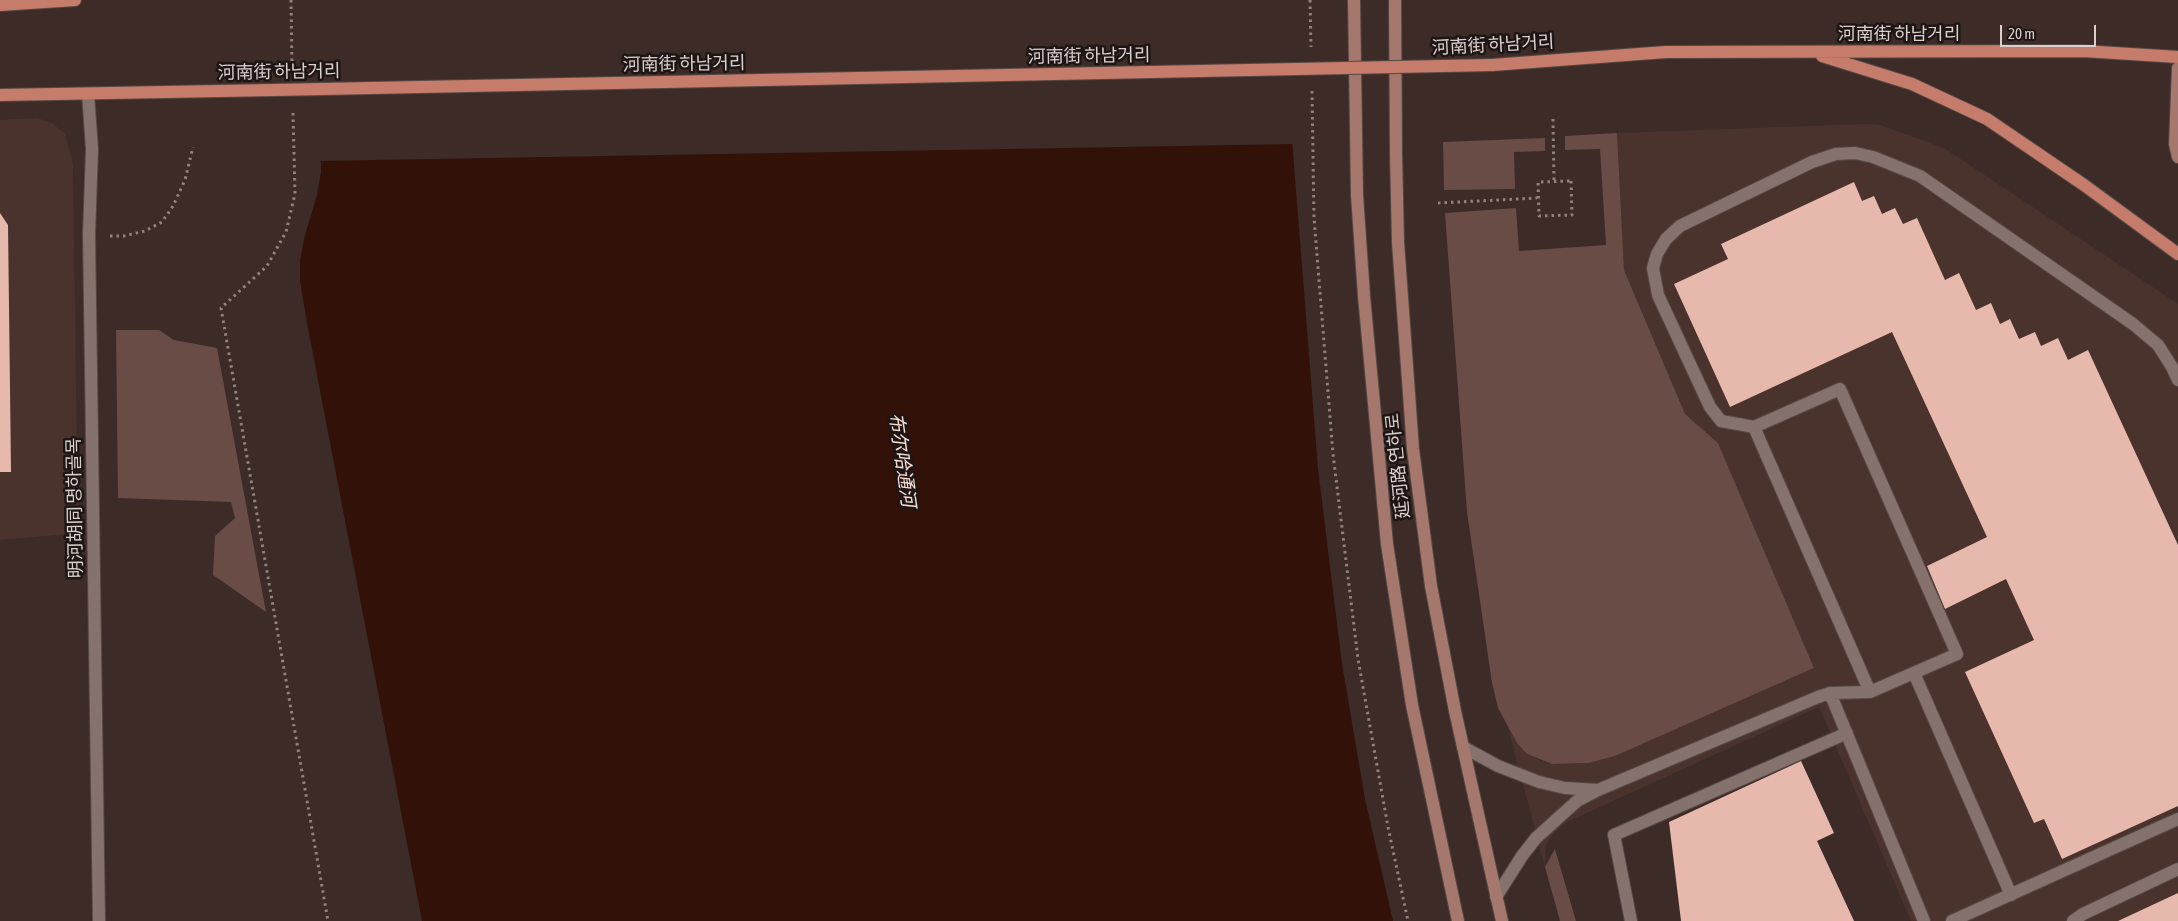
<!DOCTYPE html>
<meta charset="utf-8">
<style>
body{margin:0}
#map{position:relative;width:2178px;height:921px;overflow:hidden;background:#3c2b27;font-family:"Asap Condensed",sans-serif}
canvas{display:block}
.scale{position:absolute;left:2000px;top:25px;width:96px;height:22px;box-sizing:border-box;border:2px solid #dbd0cd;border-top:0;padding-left:6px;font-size:15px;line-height:18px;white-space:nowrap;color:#dbd0cd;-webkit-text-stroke:4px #1d1614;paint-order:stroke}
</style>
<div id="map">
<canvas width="2178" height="921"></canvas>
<div class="scale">20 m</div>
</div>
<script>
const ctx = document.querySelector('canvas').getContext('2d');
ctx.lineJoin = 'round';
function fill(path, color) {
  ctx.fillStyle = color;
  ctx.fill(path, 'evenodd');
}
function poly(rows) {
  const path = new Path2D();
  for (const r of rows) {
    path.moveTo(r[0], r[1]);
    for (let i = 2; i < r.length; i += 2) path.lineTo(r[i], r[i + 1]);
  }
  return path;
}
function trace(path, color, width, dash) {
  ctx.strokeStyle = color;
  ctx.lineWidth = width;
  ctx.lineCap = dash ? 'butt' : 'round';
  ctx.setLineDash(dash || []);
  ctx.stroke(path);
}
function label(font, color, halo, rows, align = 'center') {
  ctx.font = font + ' "Asap Condensed","Noto Sans SC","Noto Sans KR",sans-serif';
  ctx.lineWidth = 5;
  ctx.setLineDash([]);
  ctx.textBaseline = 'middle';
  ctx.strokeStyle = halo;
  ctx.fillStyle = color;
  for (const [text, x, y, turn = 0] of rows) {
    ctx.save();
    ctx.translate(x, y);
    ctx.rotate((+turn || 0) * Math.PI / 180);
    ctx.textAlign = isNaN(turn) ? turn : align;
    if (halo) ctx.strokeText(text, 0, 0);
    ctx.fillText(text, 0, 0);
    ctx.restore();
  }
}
fill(poly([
 [37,118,52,123,65,134,73,165,78,533,0,540,0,120],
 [1865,124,1880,125,1944,148,2178,304,2178,921,1911,921,1819,707,1567,822,1553,834,1546,845,1545,867,1508,728,1527,754,1539,760,1552,764,1589,763,1615,756,1814,668,1718,443,1685,414,1624,270,1617,133]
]), '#4b332d');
fill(poly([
 [1617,133,1624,270,1685,414,1718,443,1814,668,1615,756,1589,763,1552,764,1527,754,1517,743,1498,708,1492,683,1467,512,1445,213,1516,208,1519,251,1606,245,1600,149,1565,150,1565,136],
 [1545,138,1545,151,1514,152,1515,189,1444,190,1443,142],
 [116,330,159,330,174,340,217,348,266,612,213,575,215,536,235,518,231,502,118,498],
 [1555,849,1576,921,1560,921,1545,867]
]), '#694c46');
fill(poly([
 [319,0,1281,0,1318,469,1342,664,1365,799,1393,921,422,921,307,323,300,281,300,260,305,235,317,195,321,172]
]), '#321109');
fill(poly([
 [317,0,1283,0,1294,144,318,161]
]), '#3c2b27');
fill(poly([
 [1854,182,1862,201,1874,196,1882,214,1895,208,1903,224,1917,218,1945,280,1959,273,1976,310,1991,303,2000,324,2010,319,2019,339,2035,332,2041,346,2058,338,2068,360,2088,350,2178,545,2178,806,2062,859,2044,819,2034,823,1965,672,2034,640,2006,579,1945,609,1927,566,1987,537,1892,332,1730,407,1674,284,1728,259,1721,244],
 [0,213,8,225,11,472,0,472],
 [1801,761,1834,833,1817,841,1854,921,1681,921,1669,822],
 [2178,893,2178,921,2118,921]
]), '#e7b9ad');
const service = poly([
 [1914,673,2011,895],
 [1870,692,1754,427,1721,421,1710,407,1658,295,1653,268,1657,254,1666,239,1680,226,1812,162,1836,154,1855,153,1873,157,1920,176,2133,324,2158,345,2172,367,2178,380],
 [1830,693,1924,921],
 [1463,747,1498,766,1539,782,1565,788,1598,790],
 [1496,897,1522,856,1536,838,1577,801,1598,790,1818,697,1830,693,1870,692,1957,654,1840,389,1754,427],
 [1631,921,1614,835,1847,733],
 [1952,921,2178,819],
 [2073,921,2083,914,2178,869]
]);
const minor = poly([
 [88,94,92,149,89,234,99,921]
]);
const secondary = poly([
 [1354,0,1357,195,1364,296,1387,544,1412,705,1458,921],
 [1395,0,1396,153,1398,242,1413,449,1431,586,1455,711,1502,921],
 [2178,68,2175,144,2178,157]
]);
const primary = poly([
 [0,5,75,0],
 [1822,56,1912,84,1987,119,2084,185,2178,254],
 [1492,65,1666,52,2083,51,2178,57],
 [0,95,274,90]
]);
trace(service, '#564845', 14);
trace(minor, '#564845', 14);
trace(secondary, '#564845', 14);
trace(primary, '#564845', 14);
trace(poly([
 [291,0,292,66],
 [1310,0,1311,47],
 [1312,91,1314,218,1333,454,1358,659,1388,827,1408,921],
 [293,113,295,194,286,232,267,266,221,308,328,921],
 [1553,119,1554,182],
 [1571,181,1572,215,1539,216,1538,182,1571,181],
 [1438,203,1537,198],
 [110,236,124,236,145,231,162,222,173,206,185,180,193,147]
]), '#90837f', 3, [2.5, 4]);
trace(service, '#86726d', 12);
trace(minor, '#86726d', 12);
trace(secondary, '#a6776c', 12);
trace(primary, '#c57c6b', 12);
const primaryBridge = poly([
 [274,90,1492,65]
]);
trace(primaryBridge, '#564845', 14, []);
trace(primaryBridge, '#c57c6b', 12);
label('18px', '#dbd0cd', '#1d1614', [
 ["河南街 하남거리",1899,34],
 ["河南街 하남거리",1493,45,-3],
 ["河南街 하남거리",1089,56,-1],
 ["河南街 하남거리",684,64,-1],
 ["河南街 하남거리",279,72,-1],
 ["延河路 연하로",1398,466,-96],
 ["明河胡同 명하골목",75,508,-91]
]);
label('italic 19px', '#faddd5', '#1d1614', [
 ["布尔哈通河",902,460,82]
]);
</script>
